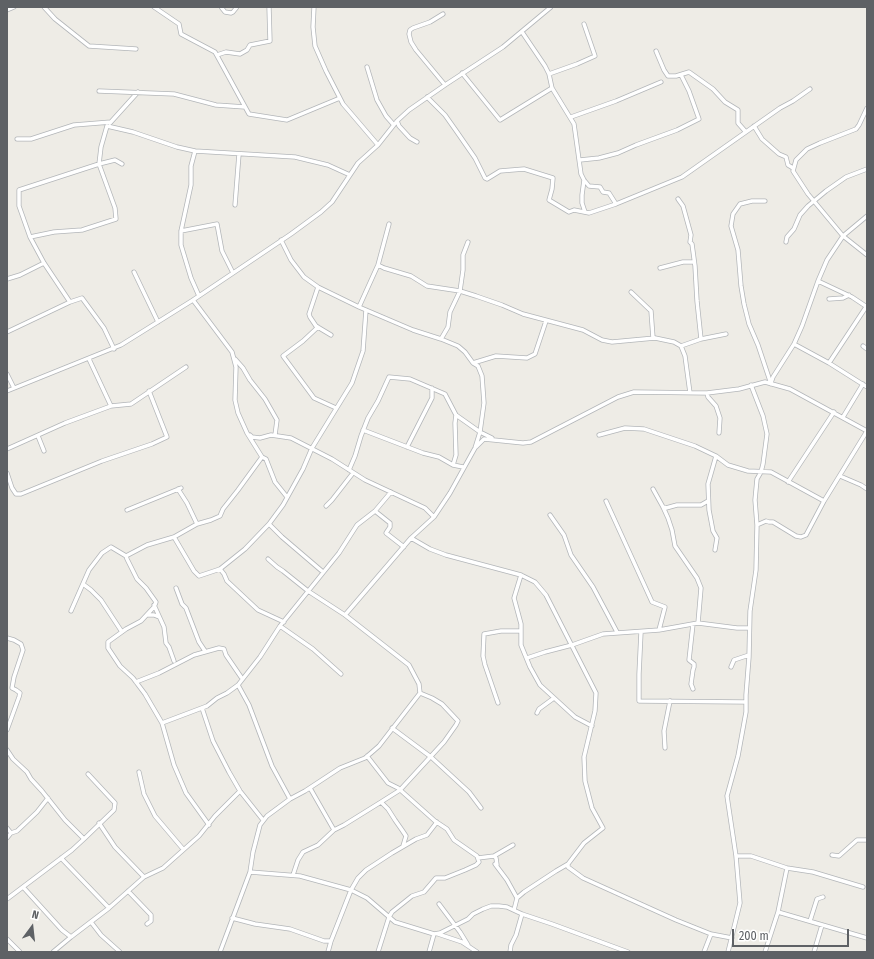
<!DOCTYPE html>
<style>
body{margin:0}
#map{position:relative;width:874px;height:959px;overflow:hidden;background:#eeece6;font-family:"Fira Sans Condensed",sans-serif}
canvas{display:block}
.frame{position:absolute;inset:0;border:8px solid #5e6165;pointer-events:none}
.north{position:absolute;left:12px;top:907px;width:40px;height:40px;-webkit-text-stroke:3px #fff;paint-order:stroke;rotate:15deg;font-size:11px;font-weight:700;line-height:16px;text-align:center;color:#5e6165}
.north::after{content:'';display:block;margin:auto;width:14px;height:18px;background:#5e6165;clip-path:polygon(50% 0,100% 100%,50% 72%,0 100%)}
.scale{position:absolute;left:732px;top:929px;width:117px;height:18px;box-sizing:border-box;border:2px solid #5e6165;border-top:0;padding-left:5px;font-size:12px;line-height:14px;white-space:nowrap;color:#5e6165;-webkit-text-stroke:3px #fff;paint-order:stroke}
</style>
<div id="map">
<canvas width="874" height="959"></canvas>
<div class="frame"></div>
<div class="north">N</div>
<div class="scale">200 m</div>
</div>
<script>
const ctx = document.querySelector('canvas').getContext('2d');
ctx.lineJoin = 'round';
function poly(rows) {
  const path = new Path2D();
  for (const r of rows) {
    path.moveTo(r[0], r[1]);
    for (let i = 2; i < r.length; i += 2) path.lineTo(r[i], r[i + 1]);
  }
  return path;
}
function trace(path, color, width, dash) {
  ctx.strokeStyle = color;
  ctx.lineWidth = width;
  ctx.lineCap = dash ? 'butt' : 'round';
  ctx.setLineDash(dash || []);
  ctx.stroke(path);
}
const minor = poly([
 [44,7,55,19,89,46,136,49],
 [154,7,179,24,181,34,215,52,249,114,287,120,340,98],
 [221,7,225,12,231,13,233,12,237,7],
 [314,7,313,27,315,46,326,71,343,104,378,145],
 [7,10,14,7],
 [443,14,430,22,413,28,410,30,409,34,411,42,416,50,445,85],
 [522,32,545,66,549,74,552,88,574,124,581,174,584,180,589,186,600,187,603,192,609,193,616,204],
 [656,51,664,70,668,76,676,76,689,72,713,89,725,102,738,110,738,123,745,131],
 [217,55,226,52,240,54,247,50,250,45,270,41,269,7],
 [367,67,377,100,386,116,393,124],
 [462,73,500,120,552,88],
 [549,74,577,64,595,56,584,24],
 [99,91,174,94,216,105,245,107],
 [427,97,445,115,457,132,475,158,485,178,487,179,500,171,524,169,553,178,552,189,549,200,569,212,574,210,589,213,616,204,682,177,780,108,793,101,810,89],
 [867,108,859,125,856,129,820,143,807,149,796,160,793,171,808,194,843,236,867,255],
 [571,117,616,101,661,82],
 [397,121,399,126,410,138,417,142],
 [110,123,138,92],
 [754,126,762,139,779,154,786,157,788,165,793,168],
 [17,139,31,139,74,125,111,122],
 [580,160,599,158,618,153,636,145,677,130,699,119,689,91,681,75],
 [584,180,582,195,582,203,585,212],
 [678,199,683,206,691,235,690,242,692,244,695,266,697,301,701,339],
 [765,201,752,201,740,204,733,214,731,226,738,250,741,286,744,304,749,324,758,345,771,384],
 [235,205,239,154],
 [181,231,217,224,222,251,233,273],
 [30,237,19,206,19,190,99,164,115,160,122,164],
 [281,240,291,260,304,277,318,287,359,307,413,330,441,339,458,346,465,352,473,363,478,366,482,376,484,403,480,432,475,448,450,493,434,517,411,538,345,615],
 [786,242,787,237,794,229,800,215,808,206,826,191,846,177,867,169],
 [378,265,384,268,411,276,427,286,460,291,476,296,502,305,523,314,583,330,602,340,612,342,655,338,674,342,681,346],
 [660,268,683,262,694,262],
 [134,272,158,322],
 [7,279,20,275,44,263],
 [818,281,852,297,867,307],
 [318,287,309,314,310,317,316,326,331,335],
 [631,292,651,311,653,338],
 [199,296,191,278,181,245,181,231,191,185,191,166,195,151,295,157,328,165,350,175],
 [829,299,843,298,849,295],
 [193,300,232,352,236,367,235,400,238,413,247,433,262,457,266,459,275,482,287,497],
 [359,307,378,265,389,224],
 [318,327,303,341,283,356,314,398,336,408],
 [7,332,70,302],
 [441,339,448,327,450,312,460,291,463,270,463,255,468,242],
 [794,344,829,363,867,387],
 [863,346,867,349],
 [114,349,104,328,82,298,70,302,44,263,30,237,54,232,82,230,116,219,115,208,99,164,101,147,107,126,133,132,177,147,195,151],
 [89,359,111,406],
 [235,359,243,368,250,380,265,399,277,420,275,435],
 [473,363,496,356,527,358,535,354,546,321],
 [829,363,866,307],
 [7,374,14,388],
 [771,383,773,377,794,344,802,326,818,281,827,260,843,236,867,216],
 [7,391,121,345,193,300,291,234,321,212,332,202,358,163,378,145,397,121,409,110,445,85,503,47,551,7],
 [690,393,685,356,681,346,701,339,726,334],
 [707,393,708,397,716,406,720,418,719,433],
 [843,417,863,384],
 [363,430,423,453,439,457,453,465,463,467],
 [250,435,252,437,260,438,271,435,291,438,332,459,365,480,425,508,434,517],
 [599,435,625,428,644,429,695,446,716,456,728,465,748,471,771,472,824,501],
 [38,436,44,451],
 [407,447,432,398,432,388],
 [476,447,484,439,523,443,531,442,618,397,634,392,707,393,739,389,765,382,790,389,867,431],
 [7,449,65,423,111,406,131,404,186,367],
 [453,465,456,455,455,423,456,415],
 [349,470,355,456,361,436,368,418,378,401,389,377,410,379,445,394,456,415,480,432,492,438],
 [7,473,12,488,16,494,21,494,102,461,152,444,167,437,149,391],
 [840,476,861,485,867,489],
 [788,482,834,412],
 [178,489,187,503,197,524],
 [653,489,663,507,668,518,672,530,675,546,697,578,701,588,698,623],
 [606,501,652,602,665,607,659,630],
 [326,506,332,500,353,473],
 [663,507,666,508,677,505,701,505,708,501],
 [127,510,181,488],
 [375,511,390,523,390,527,386,533,404,547],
 [550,515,564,535,571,555,593,587,617,632],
 [269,524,282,537,323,572],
 [757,525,766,521,769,522,773,522,796,536,801,537,806,535,824,501,867,431],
 [174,537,194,571,199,576,220,569,245,549,269,524,283,505,303,469,312,448,352,383,363,351,366,310],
 [411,538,430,549,446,555,521,575,535,582,546,595,596,693,595,711,584,757,585,781,592,808,603,828,584,843,568,864,568,867,583,878,676,920,711,934,732,938],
 [715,550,717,538,713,531,709,510,708,484,716,456],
 [268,559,277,567,283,571,308,591,345,615,409,665,419,684,420,693],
 [220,569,224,574,227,581,258,610,284,622],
 [521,575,514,598,521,624,521,645,530,667,540,685,575,717,592,726],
 [83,584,91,590,101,600,122,632],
 [176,588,182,604,186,608,199,642,205,651],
 [154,605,164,627,166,643,169,647,174,661],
 [71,611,89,570,102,553,111,547,126,556],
 [147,615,154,615,159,617],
 [280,626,313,649,341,674],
 [641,632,639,674,639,701,746,702],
 [7,638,14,640,21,644,23,650,14,677,12,688,16,690,20,693,19,697,7,730],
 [527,658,545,652,572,645,603,634,659,630,698,623,737,628,749,628],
 [731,667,734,660,749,655],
 [136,682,159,673,194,655,219,648,224,649,226,655,241,677],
 [693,689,691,684,693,670,694,667,694,664,689,660,693,624],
 [498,703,485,665,483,656,484,634,501,631,520,631],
 [202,708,213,741,229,772,240,791,263,820],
 [537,713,539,709,554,698],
 [162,723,207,706,217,698,227,693,238,685,260,657,280,626,339,553,357,525,375,511,391,492],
 [392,728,431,757,469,792,481,808],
 [665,748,664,731,670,701],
 [7,750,13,759,27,772,31,779,42,791,65,820,84,839,114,810,115,803,88,774],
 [367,756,388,783,398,788,435,821,447,829,454,840,477,856,479,862,476,865,465,870,445,878,436,878,424,892,412,896,392,912,389,917,378,952],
 [139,772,144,794,155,816,183,849],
 [310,788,334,830,344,825,381,802,388,809,395,820,402,830,406,836,403,846],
 [290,799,305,791,340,768,365,758,371,753,379,746,420,693,432,698,442,704,458,721,456,725,444,742,400,790,381,802],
 [99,823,115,847,144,877,163,868,199,836,215,816,240,791],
 [209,825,186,793,174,765,162,723,145,694,133,678,120,666,108,648,108,642,126,629,141,621,154,607,156,602,146,588,137,579,127,559,126,556,147,545,174,537,197,524,211,520,220,516,223,509,238,490,262,457],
 [7,828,11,833,17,831,37,812,48,798],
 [7,838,11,833],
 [832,855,839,856,857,840,867,840],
 [736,856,751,856,787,868,813,872,863,887],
 [61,858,109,908],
 [478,858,494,856],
 [495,864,507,880,517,898],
 [497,865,496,858,494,856,513,845],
 [250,872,300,876,351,890,367,898,395,922,434,934,440,933,468,919,473,914,483,909,491,906,499,906,507,907,522,914,552,924,628,952],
 [293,875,298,860,303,852,318,845,334,830],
 [23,887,62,930,71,937,53,952],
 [128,891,151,915,151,921,147,924],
 [7,899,72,850,84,839],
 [439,904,460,932,468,945],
 [514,910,517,898,524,892,556,871,568,864],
 [778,912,867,938],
 [232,918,255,924,290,929,324,941,331,941],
 [810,921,817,899,823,897],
 [91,922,101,935,120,952],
 [438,934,462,942,477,952],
 [71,937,109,908,144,877],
 [7,939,20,952],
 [220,952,250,872,253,852,260,825,267,816,290,799,272,766,249,705,238,685],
 [328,952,331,941,351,890,358,878,366,870,392,853,416,839,427,835,437,822],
 [429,952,434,934],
 [510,952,511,945,516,935,522,914],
 [704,952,711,934],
 [728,952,740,903,736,856,727,796,738,756,746,712,746,695,749,657,750,611,756,570,757,525,755,500,757,479,761,472,763,464,767,434,763,416,751,385],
 [765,952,778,912,787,868],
 [814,952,822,925]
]);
trace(minor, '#b3b6b9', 5);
trace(minor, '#fff', 3.5);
</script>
